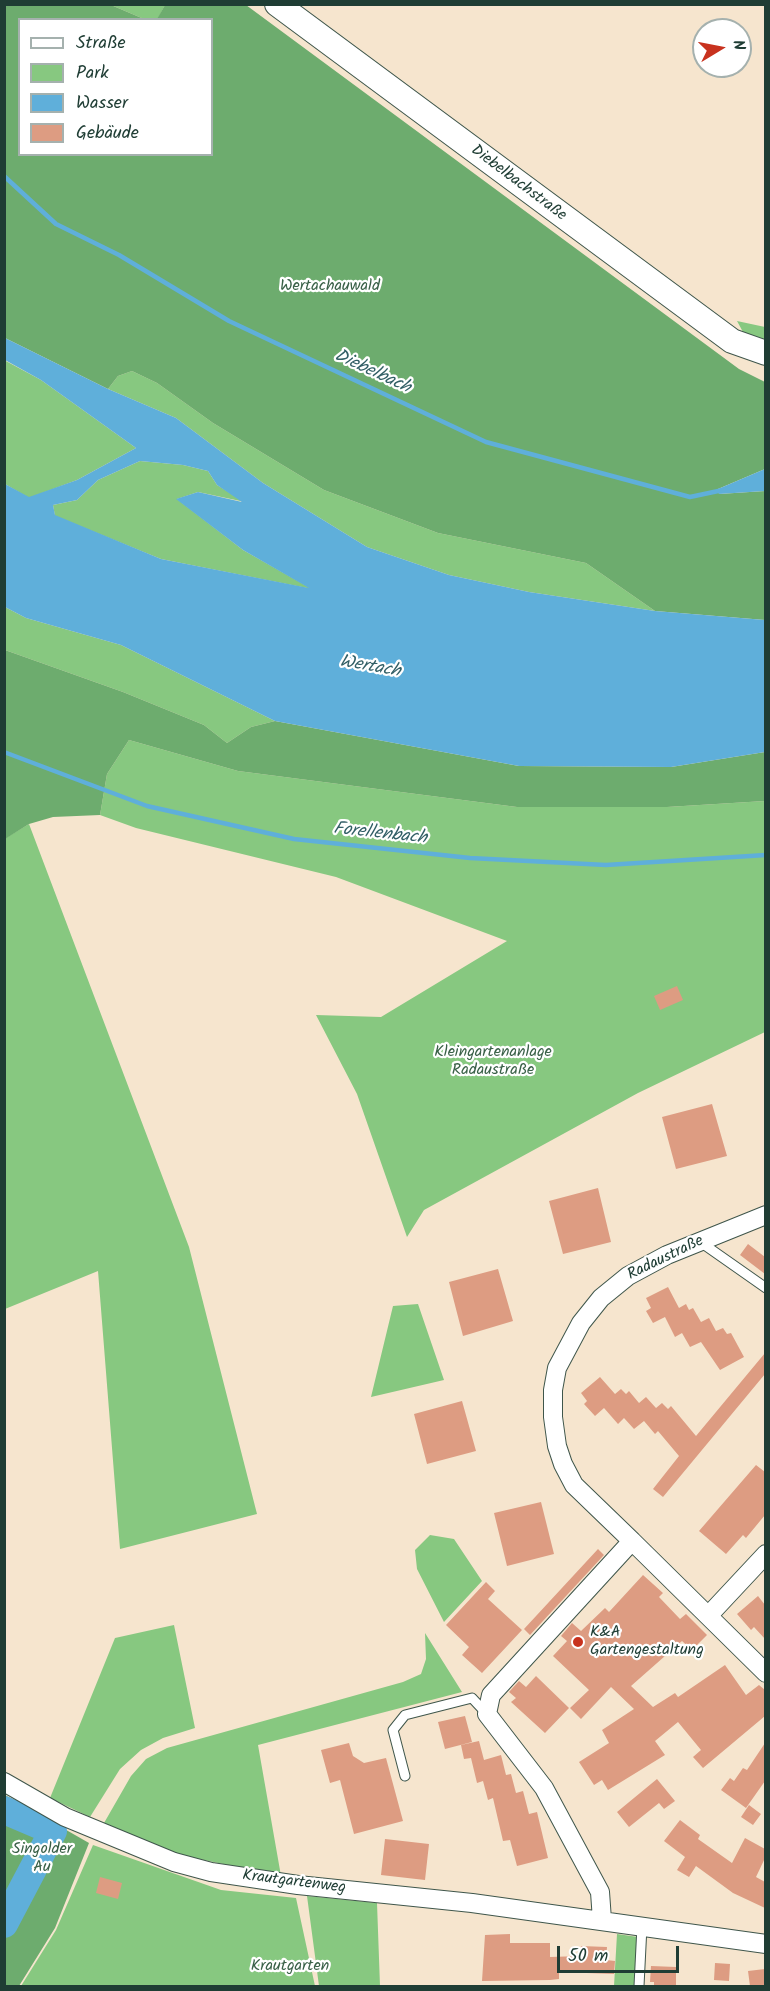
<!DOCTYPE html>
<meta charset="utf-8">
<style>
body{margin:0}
#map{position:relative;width:770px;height:1991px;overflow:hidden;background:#f6e5ce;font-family:Kalam,sans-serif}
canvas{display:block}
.frame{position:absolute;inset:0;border:6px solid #1f3d34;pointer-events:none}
.legend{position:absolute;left:18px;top:18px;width:195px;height:138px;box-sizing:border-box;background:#fff;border:2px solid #a5b1ae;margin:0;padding:8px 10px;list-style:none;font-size:18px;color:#1f3d34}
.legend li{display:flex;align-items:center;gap:12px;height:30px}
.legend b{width:30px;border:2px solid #a5b1ae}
.north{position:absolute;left:692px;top:18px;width:60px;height:60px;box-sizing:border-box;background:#fff;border:2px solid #a5b1ae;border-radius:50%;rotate:80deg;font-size:16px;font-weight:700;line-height:24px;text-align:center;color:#1f3d34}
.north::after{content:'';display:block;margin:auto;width:21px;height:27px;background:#c8321e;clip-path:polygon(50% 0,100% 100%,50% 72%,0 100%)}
.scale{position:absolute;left:557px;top:1946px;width:122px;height:27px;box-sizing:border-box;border:3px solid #1f3d34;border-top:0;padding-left:8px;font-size:18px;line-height:21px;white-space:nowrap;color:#1f3d34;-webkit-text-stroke:4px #fff;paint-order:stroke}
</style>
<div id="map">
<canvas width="770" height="1991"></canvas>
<div class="frame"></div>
<ul class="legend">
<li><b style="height:8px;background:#fff"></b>Straße</li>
<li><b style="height:16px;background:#87c880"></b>Park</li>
<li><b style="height:16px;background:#5fafda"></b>Wasser</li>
<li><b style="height:16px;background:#dd9c82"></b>Gebäude</li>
</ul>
<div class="north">N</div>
<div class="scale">50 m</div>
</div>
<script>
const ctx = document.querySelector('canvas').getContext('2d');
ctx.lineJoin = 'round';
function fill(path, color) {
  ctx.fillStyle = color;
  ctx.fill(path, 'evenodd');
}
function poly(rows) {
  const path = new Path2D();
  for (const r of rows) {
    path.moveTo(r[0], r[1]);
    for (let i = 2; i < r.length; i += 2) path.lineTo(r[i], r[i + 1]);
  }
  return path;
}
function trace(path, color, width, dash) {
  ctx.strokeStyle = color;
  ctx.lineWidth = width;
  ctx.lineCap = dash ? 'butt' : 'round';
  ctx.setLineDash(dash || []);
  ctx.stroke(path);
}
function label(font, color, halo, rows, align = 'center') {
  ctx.font = font + ' Kalam,sans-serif';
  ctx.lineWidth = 4.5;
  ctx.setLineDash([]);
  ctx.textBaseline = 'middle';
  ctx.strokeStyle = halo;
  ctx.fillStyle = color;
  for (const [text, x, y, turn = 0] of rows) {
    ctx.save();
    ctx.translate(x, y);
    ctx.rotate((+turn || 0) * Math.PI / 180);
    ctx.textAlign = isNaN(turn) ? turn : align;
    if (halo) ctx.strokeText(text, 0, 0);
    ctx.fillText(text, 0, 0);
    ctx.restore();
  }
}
fill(poly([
 [111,5,165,5,157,20,144,19],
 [737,321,765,327,765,340,743,332],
 [4,360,41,380,136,448,77,480,29,498,5,484],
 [132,371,157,383,213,423,324,490,438,533,586,563,655,611,529,592,449,575,367,547,263,483,176,418,108,389,118,376],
 [140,461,183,465,208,471,217,485,245,502,198,492,177,499,243,550,312,589,161,559,55,516,53,505,77,500,98,480],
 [5,607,26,618,121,645,275,721,251,727,227,743,204,725,123,692,5,650],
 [129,740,238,771,517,807,667,807,765,801,765,1032,638,1093,424,1210,407,1237,357,1094,316,1015,381,1017,507,941,336,877,136,828,100,815,107,774],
 [29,824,189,1247,257,1514,120,1549,98,1271,5,1309,4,839],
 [418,1304,444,1380,371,1397,393,1306],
 [430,1535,454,1539,482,1581,444,1622,417,1569,415,1550],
 [174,1625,195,1728,163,1738,141,1750,120,1769,90,1817,50,1798,115,1638],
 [425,1633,462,1692,258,1745,281,1876,175,1854,104,1823,131,1776,146,1759,167,1748,403,1682,421,1674,426,1659],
 [93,1845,221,1890,296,1898,315,1986,21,1986,56,1930],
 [307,1896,377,1903,380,1986,319,1986],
 [617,1934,638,1937,635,1986,614,1986]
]), '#87c880');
fill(poly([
 [4,5,111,5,144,19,20,20,20,154,212,154,212,20,157,19,165,5,246,5,739,369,765,382,765,469,718,489,719,494,765,491,765,620,655,611,586,563,438,533,324,490,213,423,157,383,132,371,118,376,108,389,5,338],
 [5,650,123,692,204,725,227,743,251,727,275,721,519,766,671,767,765,752,765,801,667,807,517,807,238,771,129,740,107,774,100,815,53,817,29,824,5,839],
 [5,1795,89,1843,55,1928,19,1986,5,1986]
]), '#6dac6e');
fill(poly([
 [5,338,108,389,176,418,263,483,367,547,449,575,529,592,655,611,765,620,765,752,671,767,519,766,275,721,121,645,26,618,5,607,5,484,29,497,77,480,136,448,41,380,5,360],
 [140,461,183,465,208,471,217,485,242,502,198,492,176,499,243,550,309,588,161,559,55,515,53,505,77,500,98,480],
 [765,469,765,491,719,494,718,489]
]), '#5fafda');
trace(poly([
 [4,176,56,224,119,255,229,321,486,442,690,497,723,490],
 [4,752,147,806,294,839,470,858,606,865,766,855]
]), '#5fafda', 4.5);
trace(poly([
 [4,1810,53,1831,4,1924]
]), '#5fafda', 28);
fill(poly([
 [677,986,683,1000,660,1010,654,996],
 [712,1104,727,1156,676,1169,662,1117],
 [598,1188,611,1242,563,1254,549,1201],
 [748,1244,765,1257,765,1274,740,1255],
 [498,1269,513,1321,463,1336,449,1282],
 [668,1287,679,1308,686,1304,689,1310,693,1308,701,1322,709,1318,716,1331,723,1328,727,1334,731,1333,744,1357,720,1370,701,1342,690,1347,682,1333,675,1337,665,1317,653,1323,646,1311,651,1308,646,1298],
 [765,1353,765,1374,663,1497,653,1489,679,1456,658,1431,655,1434,644,1421,634,1429,624,1418,618,1424,604,1408,595,1416,584,1404,587,1401,581,1393,600,1377,615,1394,621,1389,626,1394,629,1391,639,1403,646,1397,656,1408,662,1403,668,1409,671,1406,696,1436],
 [462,1401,476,1451,427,1464,414,1414],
 [756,1465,765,1472,765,1515,746,1538,743,1535,726,1554,699,1531],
 [541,1502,554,1554,507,1566,494,1513],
 [598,1549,604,1555,530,1635,524,1629],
 [643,1575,663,1593,659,1597,680,1619,686,1614,707,1635,692,1650,682,1641,631,1686,653,1707,675,1693,678,1697,725,1665,746,1695,759,1685,765,1690,765,1716,703,1768,693,1757,701,1750,678,1722,655,1741,665,1755,608,1790,602,1780,594,1785,579,1762,609,1743,602,1730,634,1709,611,1687,581,1719,570,1708,589,1690,553,1656,567,1641,561,1636,572,1623,581,1631,605,1608,609,1612],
 [486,1582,495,1591,488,1599,522,1630,482,1673,462,1655,469,1647,446,1625],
 [758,1596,765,1605,765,1639,754,1627,751,1630,737,1614],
 [536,1676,569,1708,545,1733,511,1702,516,1698,509,1692,519,1681,526,1687],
 [465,1716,472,1742,445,1749,438,1722],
 [479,1741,484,1760,501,1755,506,1775,511,1774,516,1793,523,1791,529,1814,537,1812,548,1858,517,1866,510,1840,503,1841,493,1798,488,1800,483,1781,477,1783,471,1758,464,1759,461,1745],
 [349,1743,353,1756,364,1763,386,1758,403,1821,354,1834,340,1780,330,1783,321,1750],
 [765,1743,765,1781,746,1808,721,1790,730,1778,734,1781,743,1768,747,1770],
 [657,1779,675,1801,664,1809,659,1803,629,1827,617,1812],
 [749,1805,761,1814,753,1825,741,1817],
 [680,1820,700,1835,698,1839,732,1863,745,1838,765,1849,765,1858,756,1877,765,1882,765,1908,733,1893,696,1866,689,1877,677,1870,685,1857,664,1841],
 [385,1839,429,1844,425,1880,381,1875],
 [100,1877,122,1883,118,1899,96,1893],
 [510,1934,510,1943,550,1943,550,1957,581,1956,581,1946,607,1947,606,1960,615,1961,614,1974,559,1972,559,1979,550,1980,482,1981,485,1935],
 [715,1963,730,1964,729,1981,714,1980],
 [651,1966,676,1967,676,1986,654,1986,654,1982,650,1982],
 [765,1969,765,1986,750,1986,748,1971]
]), '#dd9c82');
const lane = poly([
 [699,1241,766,1288],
 [405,1776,393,1730,405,1715,472,1698,486,1713],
 [639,1986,642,1926]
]);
const street = poly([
 [632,1541,766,1673],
 [709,1615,766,1554],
 [4,1782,65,1817,174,1862,211,1872,298,1885,472,1903,766,1944],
 [602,1920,600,1892,544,1788,487,1714,491,1695,632,1541,574,1485,563,1464,557,1446,553,1417,553,1390,557,1368,581,1323,601,1298,628,1276,667,1255,766,1215]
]);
const secondary = poly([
 [277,4,732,341,766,353]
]);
trace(lane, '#3f564b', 11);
trace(street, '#3f564b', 20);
trace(secondary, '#3f564b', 26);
trace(lane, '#fff', 9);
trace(street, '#fff', 18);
trace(secondary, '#fff', 24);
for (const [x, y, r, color] of [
 [578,1642,6,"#c8321e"]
]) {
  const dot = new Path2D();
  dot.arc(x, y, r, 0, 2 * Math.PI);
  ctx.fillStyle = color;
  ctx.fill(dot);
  trace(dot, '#fff', 2);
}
label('16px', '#1f3d34', '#fff', [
 ["Diebelbachstraße",518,184,37],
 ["Radaustraße",666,1259,-26],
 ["Krautgartenweg",294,1883,7]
]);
label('16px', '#396047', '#fff', [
 ["Wertachauwald",330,287],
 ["Kleingartenanlage",493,1053],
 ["Radaustraße",493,1071],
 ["Singolder",42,1850],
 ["Au",42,1868],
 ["Krautgarten",290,1967]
]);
label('16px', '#1f3d34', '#fff', [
 ["K&A",590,1633],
 ["Gartengestaltung",590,1651]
], 'left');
label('italic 18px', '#325f66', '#fff', [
 ["Diebelbach",372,373,25],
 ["Wertach",370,668,10],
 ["Forellenbach",380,835,6]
]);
</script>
